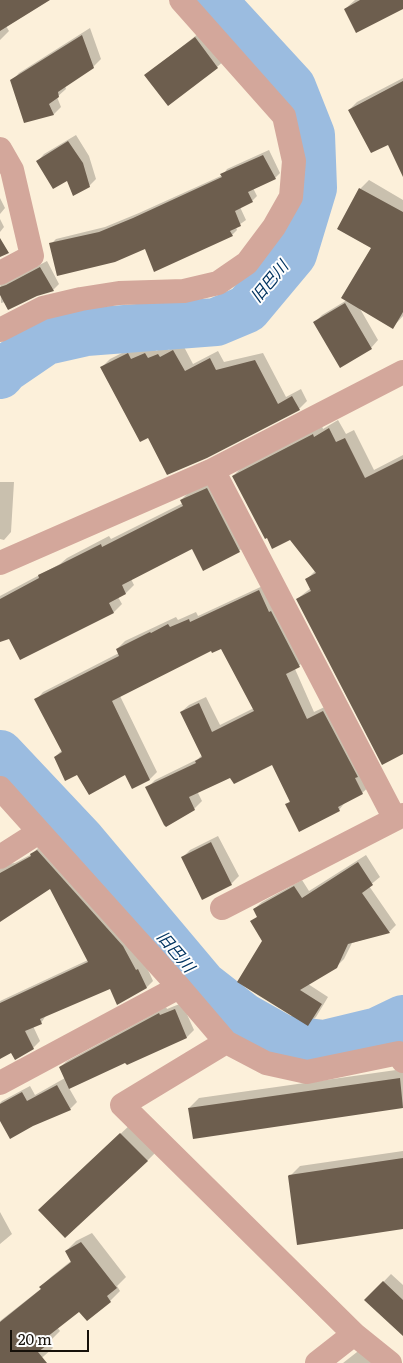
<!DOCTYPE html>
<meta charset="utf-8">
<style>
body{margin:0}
#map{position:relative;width:403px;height:1363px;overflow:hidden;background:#fcf0da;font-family:Literata,serif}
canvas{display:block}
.scale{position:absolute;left:10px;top:1330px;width:79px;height:22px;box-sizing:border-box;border:2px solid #16110a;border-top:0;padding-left:6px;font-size:15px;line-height:18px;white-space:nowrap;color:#16110a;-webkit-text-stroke:4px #fefefe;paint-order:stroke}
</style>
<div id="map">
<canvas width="403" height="1363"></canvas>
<div class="scale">20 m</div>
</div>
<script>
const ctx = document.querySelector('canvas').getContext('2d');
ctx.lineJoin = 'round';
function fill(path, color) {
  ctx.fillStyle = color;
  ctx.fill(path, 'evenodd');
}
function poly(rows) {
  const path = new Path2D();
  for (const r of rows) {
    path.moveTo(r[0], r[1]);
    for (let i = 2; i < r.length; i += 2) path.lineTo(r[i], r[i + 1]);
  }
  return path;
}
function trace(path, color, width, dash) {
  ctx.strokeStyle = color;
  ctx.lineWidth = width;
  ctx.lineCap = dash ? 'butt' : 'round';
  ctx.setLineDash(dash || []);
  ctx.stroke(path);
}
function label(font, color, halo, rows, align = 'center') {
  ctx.font = font + ' Literata,"Noto Sans JP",serif';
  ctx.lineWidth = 4;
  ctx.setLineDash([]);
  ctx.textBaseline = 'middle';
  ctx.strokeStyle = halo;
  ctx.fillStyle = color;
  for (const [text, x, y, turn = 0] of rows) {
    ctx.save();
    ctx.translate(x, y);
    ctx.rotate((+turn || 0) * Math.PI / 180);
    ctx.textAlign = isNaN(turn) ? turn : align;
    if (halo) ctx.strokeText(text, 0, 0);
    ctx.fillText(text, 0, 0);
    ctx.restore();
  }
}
fill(poly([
 [0,0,48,0,6,26,9,31,0,40],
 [355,0,403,0,403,7,345,9],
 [90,28,101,59,93,67,65,86,66,89,57,97,61,107,54,114,25,121,12,81,19,73],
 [203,30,225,60,217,67,146,75],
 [403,78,403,174,388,143,349,110,357,102],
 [76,135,89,156,96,179,89,186,67,179,37,162,44,154],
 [269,150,280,173,275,178,253,188,257,196,252,201,240,207,246,220,236,227,237,230,232,235,146,248,51,244,56,239,105,227,139,213,223,175,227,169],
 [369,180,403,200,403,316,393,327,359,307,378,340,371,348,315,322,322,315,347,300,373,247,338,229,360,189],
 [0,198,5,208,0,214],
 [0,219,4,227,0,232],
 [47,261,59,284,53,290,1,303,0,279,6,281,13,279],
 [182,343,193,364,218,351,224,362,263,353,286,397,301,389,307,401,299,409,148,436,102,367,110,359,136,346,139,352,153,346,156,351,166,347,168,350],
 [338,420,346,434,354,430,374,470,403,455,403,750,297,599,311,588,307,579,316,570,290,538,233,476,242,467,322,426,323,429],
 [215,480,248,543,239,551,204,569,192,548,131,579,134,585,126,593,118,597,122,604,114,612,21,659,0,619,0,596,60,564,67,558,109,536,111,539,183,503,181,500,189,492],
 [0,482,14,482,11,532,4,540,0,539],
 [267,584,307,659,295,669,314,712,331,704,370,786,362,793,346,801,339,810,286,805,291,800,273,763,230,776,197,791,202,801,194,809,147,788,155,780,198,759,202,755,181,712,189,705,206,697,220,725,254,708,221,647,212,649,120,696,157,772,150,779,132,787,125,773,77,774,55,757,62,750,36,700,43,692,119,653,117,649,125,641,176,617,178,620,196,612,198,616],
 [218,836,239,876,231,884,183,857,190,850],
 [38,848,145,963,153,981,147,987,111,988,47,1014,41,1023,33,1026,40,1041,33,1048,12,1052,0,1058,0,1001,88,960,50,887,0,920,0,869,7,864,15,863,32,854],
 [366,855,380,877,369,886,396,925,389,932,352,943,344,959,336,967,308,984,328,997,316,1017,308,1024,252,922,258,916,254,909,262,902,302,880,309,891],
 [182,1003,194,1030,187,1037,127,1064,126,1061,69,1088,77,1102,70,1109,0,1118,0,1103,2,1101,30,1086,35,1095,65,1078,60,1067,67,1061,166,1007,167,1009],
 [403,1069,403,1107,194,1138,189,1108,199,1098],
 [131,1124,157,1151,147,1161,50,1200],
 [403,1151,403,1228,289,1177,300,1166],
 [0,1212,12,1234,0,1244],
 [92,1233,126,1277,117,1286,120,1291,110,1301,80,1310,57,1327,60,1331,49,1342,53,1348,36,1363,0,1363,0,1321,42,1288,41,1287,51,1277,71,1261,66,1251,76,1241],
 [391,1274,403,1285,403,1321,366,1300],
 [366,1345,380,1363,343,1363]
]), '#0003');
trace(poly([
 [0,375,5,369,46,341,86,332,216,322,247,309,293,254,313,188,311,135,292,87,212,0],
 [0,754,81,840,203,985,244,1017,283,1039,324,1044,378,1031,403,1019]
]), '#9bbce0', 48);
fill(poly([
 [0,0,50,0,0,31],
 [360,0,403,0,403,9,356,33,344,9],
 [82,35,94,68,58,92,59,97,49,104,54,115,24,123,10,80],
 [195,37,218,68,168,106,144,75],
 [403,81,403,177,388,145,371,153,348,110],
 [68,141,83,163,90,187,73,196,67,181,53,189,36,161],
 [263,155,276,179,248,192,253,202,235,211,241,226,230,231,233,236,154,272,145,249,115,262,57,276,49,243,99,232,133,218,222,177,220,174],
 [359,188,403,212,403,312,393,329,341,298,371,248,337,229],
 [0,238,9,253,0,257],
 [40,267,54,291,37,296,8,310,0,295,0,287,6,285],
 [345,303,372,349,340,368,313,322],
 [173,350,185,371,210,358,216,370,255,360,278,404,292,396,300,410,207,458,167,475,148,438,140,442,100,367,128,353,131,359,145,353,148,358,158,354,160,357],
 [329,428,336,442,345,438,365,478,403,459,403,754,382,765,296,599,311,591,305,579,316,573,290,540,272,549,267,538,265,539,232,476,313,434,314,437],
 [207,488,240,552,203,571,192,549,122,585,126,594,109,603,114,613,20,660,9,639,0,642,0,599,39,578,38,575,59,565,101,544,102,547,183,506,180,500],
 [259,590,269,612,271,611,300,667,286,674,307,719,323,711,358,777,355,778,363,794,338,807,340,811,299,832,285,804,290,802,272,765,234,784,230,778,189,797,195,810,166,827,164,825,145,787,196,763,195,761,202,757,180,712,199,703,212,732,254,711,221,649,212,653,211,651,112,701,150,780,132,789,125,775,89,795,77,775,65,781,54,757,62,752,34,699,119,656,116,649,150,632,151,633,168,624,170,627,189,619,190,622],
 [211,842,232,885,202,900,181,857],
 [37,850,123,946,136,970,138,969,147,988,117,1005,110,989,40,1019,42,1024,25,1031,34,1049,15,1060,11,1053,0,1059,0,1003,88,962,50,889,0,922,0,873,31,856,30,854],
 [358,862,373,885,362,893,390,933,348,944,337,968,300,990,322,1004,308,1026,237,982,262,941,250,921,257,917,253,909,294,886,302,898],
 [175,1009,187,1038,127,1065,125,1063,69,1089,59,1067,159,1013,160,1015],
 [400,1078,403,1108,193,1139,188,1108],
 [57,1085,71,1110,33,1126,10,1139,0,1121,0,1104,22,1092,27,1101],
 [120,1133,148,1161,65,1238,38,1210],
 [403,1158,403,1229,297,1245,288,1176,289,1175],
 [81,1242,117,1288,107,1296,111,1302,87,1321,79,1312,47,1337,51,1342,38,1352,47,1363,0,1363,0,1322,41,1289,39,1287,71,1262,65,1251],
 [383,1281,403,1300,403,1336,364,1300]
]), '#6d5e4e');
trace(poly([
 [0,149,12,170,32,256,0,273],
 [0,330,43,308,81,299,119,293,184,291,218,283,247,263,274,227,291,197,294,161,284,116,181,0],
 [213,470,395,819],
 [0,563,213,470,403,372],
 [0,788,179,987,226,1042,266,1063,307,1072,399,1053,403,1061],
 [0,857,39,832],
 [222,908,403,815],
 [226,1042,122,1105,354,1334,390,1363],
 [0,1083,179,987],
 [317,1363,354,1334]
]), '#d3a79b', 24);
label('italic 16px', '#003360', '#fefefe', [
 ["旧巴川",270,282,-50],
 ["旧巴川",175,952,50]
]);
</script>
